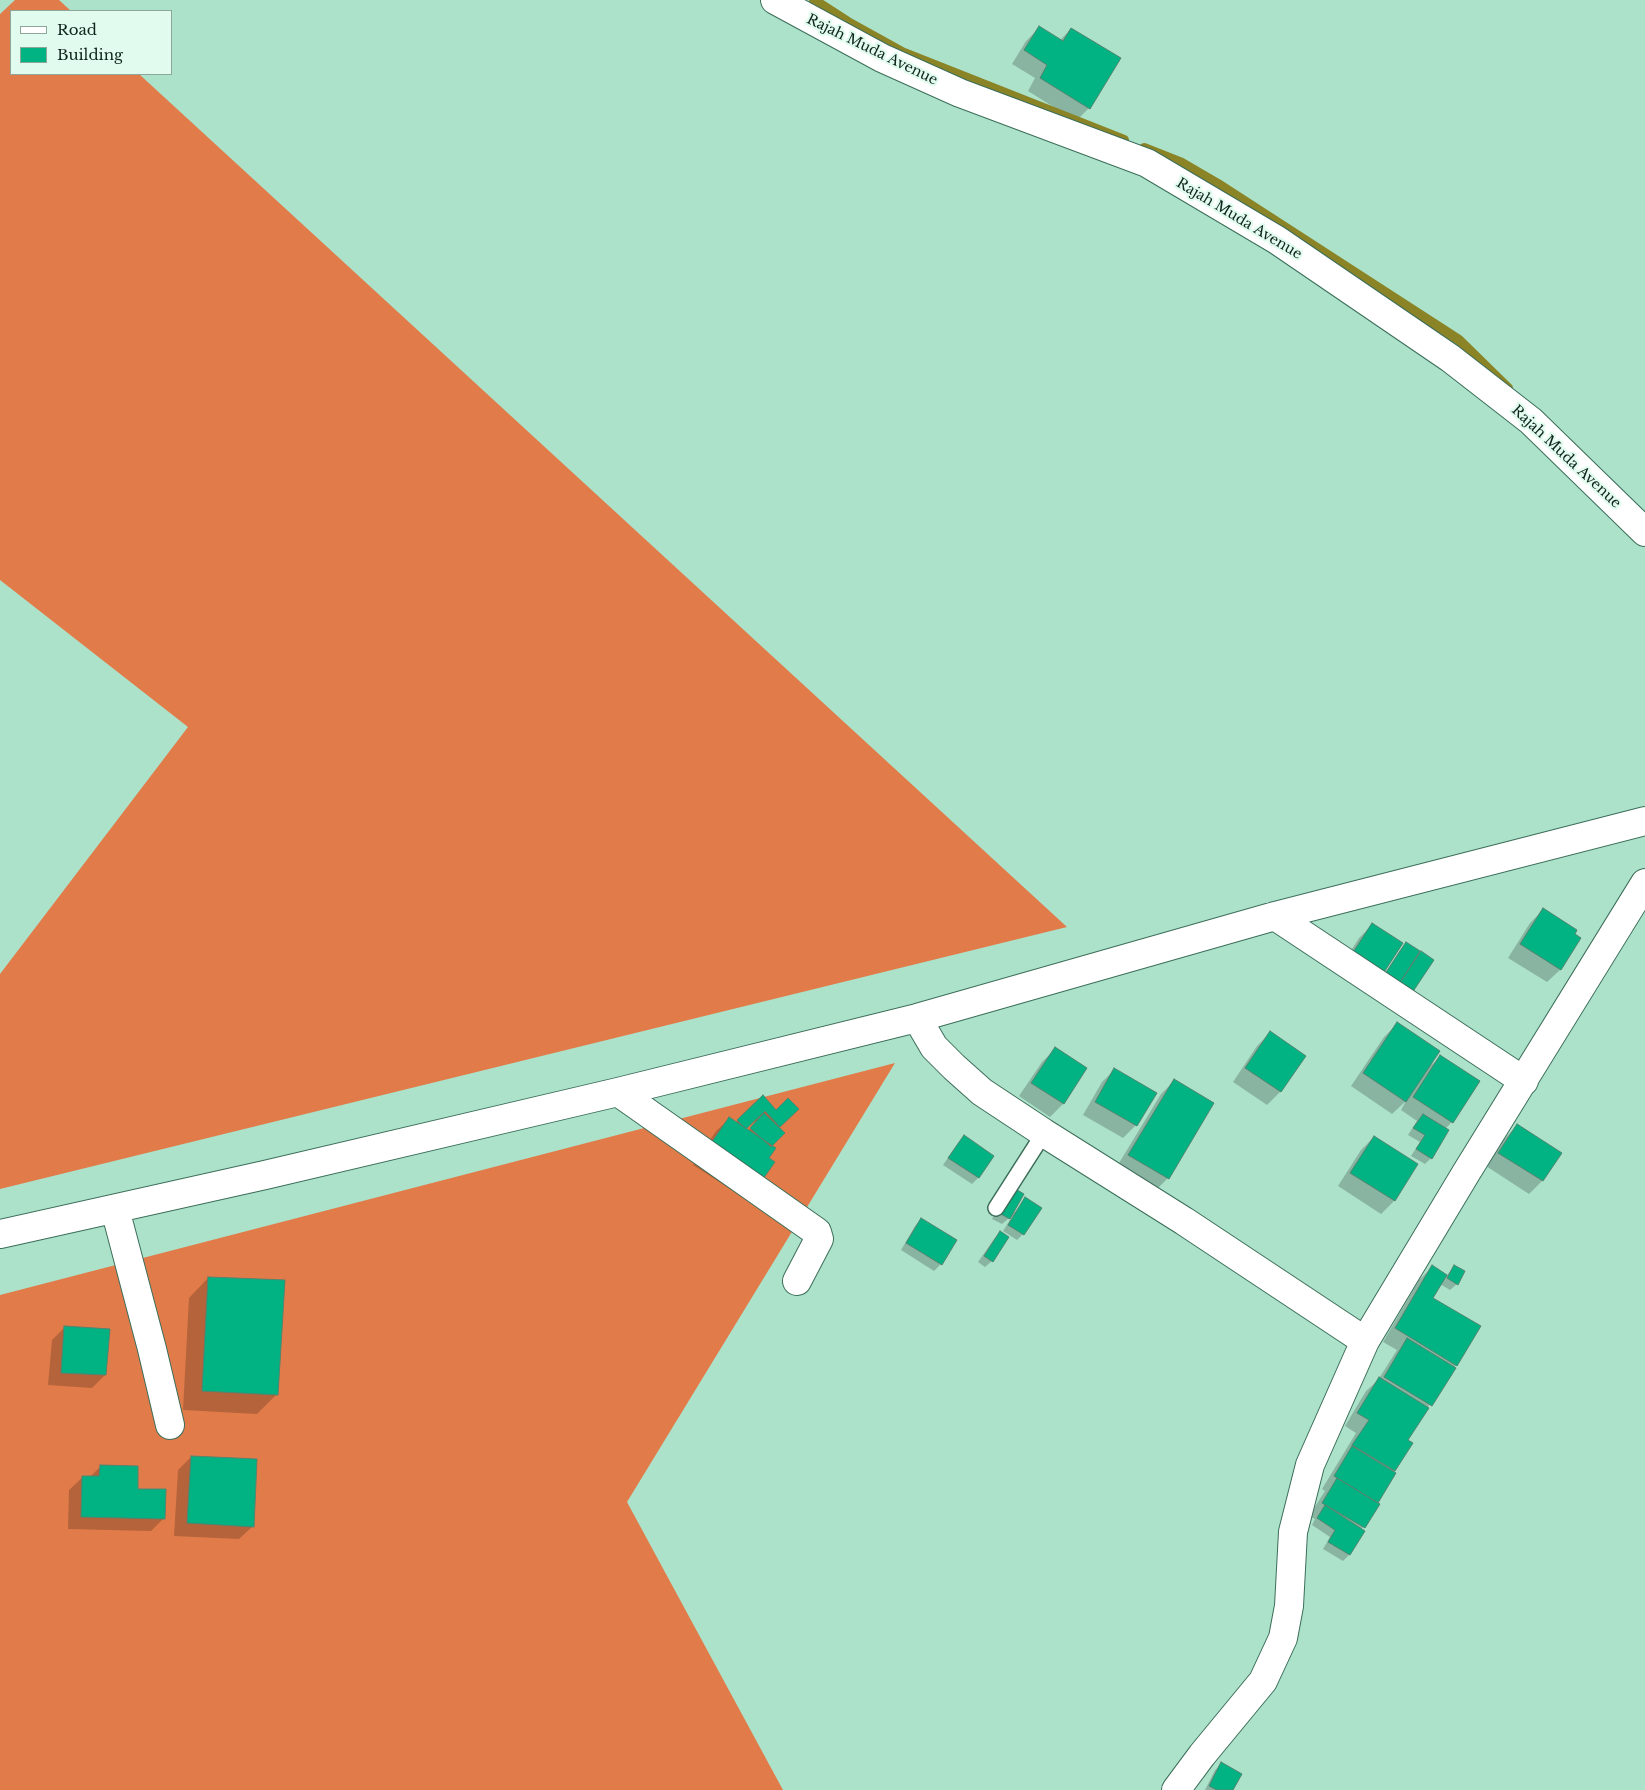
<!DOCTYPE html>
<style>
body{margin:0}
#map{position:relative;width:1645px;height:1790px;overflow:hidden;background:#ace2ca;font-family:"Libre Baskerville",serif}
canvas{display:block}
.legend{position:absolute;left:10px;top:10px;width:162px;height:65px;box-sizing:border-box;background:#e1fcef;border:1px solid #8da69a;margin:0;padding:6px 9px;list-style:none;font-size:15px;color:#0f241b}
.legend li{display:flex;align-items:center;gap:10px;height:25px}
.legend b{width:25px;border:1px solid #8da69a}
</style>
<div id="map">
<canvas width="1645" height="1790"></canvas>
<ul class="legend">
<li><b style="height:6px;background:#fff"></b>Road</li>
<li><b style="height:14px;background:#01b383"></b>Building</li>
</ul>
</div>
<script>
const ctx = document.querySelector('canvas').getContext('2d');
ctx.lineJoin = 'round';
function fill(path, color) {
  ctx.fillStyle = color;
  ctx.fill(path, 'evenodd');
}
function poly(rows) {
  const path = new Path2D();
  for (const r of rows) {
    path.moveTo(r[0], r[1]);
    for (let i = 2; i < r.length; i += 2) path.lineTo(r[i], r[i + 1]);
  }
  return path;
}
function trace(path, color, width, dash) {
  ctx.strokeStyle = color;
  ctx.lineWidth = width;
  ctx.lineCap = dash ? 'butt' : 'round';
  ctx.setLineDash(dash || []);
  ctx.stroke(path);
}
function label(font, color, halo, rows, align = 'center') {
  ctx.font = font + ' "Libre Baskerville",serif';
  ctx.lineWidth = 4.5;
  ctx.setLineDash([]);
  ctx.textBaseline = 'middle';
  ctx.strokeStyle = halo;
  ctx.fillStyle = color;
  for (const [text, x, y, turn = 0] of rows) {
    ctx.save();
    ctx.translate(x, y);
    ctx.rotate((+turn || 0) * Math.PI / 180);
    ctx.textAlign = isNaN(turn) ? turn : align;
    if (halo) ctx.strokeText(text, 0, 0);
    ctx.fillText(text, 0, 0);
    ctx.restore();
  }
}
fill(poly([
 [15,0,59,0,71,11,11,11,11,74,139,74,1067,927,0,1189,0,974,188,727,0,580,0,14],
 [895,1063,627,1502,783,1790,0,1790,0,1295]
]), '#e17c4a');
fill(poly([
 [1039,28,1060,40,1071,29,1089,108,1076,121,1028,91,1035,78,1012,64,1026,41],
 [1543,910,1580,938,1560,970,1547,982,1508,958,1530,923],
 [1372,925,1367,989,1338,971,1359,938],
 [1406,944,1432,960,1409,995,1378,984,1400,950],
 [1397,1024,1428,1068,1440,1057,1452,1122,1445,1129,1431,1158,1425,1164,1411,1156,1420,1142,1408,1135,1417,1121,1401,1110,1406,1101,1392,1114,1351,1086,1384,1037],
 [1270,1033,1305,1056,1280,1092,1267,1105,1233,1082,1257,1046],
 [1055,1049,1085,1068,1063,1104,1050,1117,1019,1096,1042,1062],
 [1115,1069,1136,1125,1123,1138,1083,1115,1102,1082],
 [1174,1081,1168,1178,1155,1191,1116,1168,1161,1094],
 [763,1097,776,1111,797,1109,778,1128,757,1185,744,1198,693,1165,716,1131,729,1119,735,1123],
 [754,1121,755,1122,748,1131,745,1129],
 [1517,1126,1542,1181,1529,1194,1486,1166,1504,1139],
 [964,1137,992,1156,978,1178,972,1184,943,1165,958,1143],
 [1374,1137,1417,1164,1394,1201,1381,1214,1338,1186,1361,1150],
 [1006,1195,1013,1211,1015,1212,1025,1199,1023,1234,1017,1240,1003,1231,1013,1215,1002,1224,992,1219],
 [921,1220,955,1241,941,1264,934,1271,901,1250,915,1226],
 [1000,1233,992,1261,985,1267,978,1262,994,1239],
 [1432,1267,1446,1276,1454,1267,1457,1284,1450,1290,1440,1284,1431,1298,1456,1365,1406,1440,1411,1443,1376,1504,1378,1505,1361,1530,1364,1531,1349,1555,1343,1561,1323,1549,1330,1537,1312,1525,1315,1519,1309,1516,1325,1491,1322,1489,1356,1433,1345,1426,1366,1391,1378,1380,1397,1350,1383,1342,1419,1280],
 [208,1278,277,1394,257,1414,183,1410,189,1298],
 [65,1327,105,1375,92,1388,48,1385,52,1340],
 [191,1457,253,1526,239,1539,174,1536,178,1470],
 [100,1467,136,1490,164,1518,151,1531,68,1529,69,1490,83,1477,90,1477],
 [1222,1764,1232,1790,1205,1790,1215,1770]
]), '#0003');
trace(poly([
 [814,0,848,22,904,53,1124,140],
 [1144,148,1182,163,1218,184,1459,340,1508,388]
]), '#8a8426', 10);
const building = poly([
 [1039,26,1063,41,1071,28,1121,58,1090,109,1040,78,1047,65,1024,50,1039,26],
 [1543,908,1577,930,1575,934,1581,938,1561,970,1520,944,1543,908],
 [1372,923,1403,943,1381,977,1350,957,1372,923],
 [1406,942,1420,951,1398,986,1383,977,1406,942],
 [1421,951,1434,960,1410,996,1397,987,1421,951],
 [1397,1022,1440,1051,1406,1102,1363,1073,1397,1022],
 [1270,1031,1306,1056,1281,1092,1245,1068,1270,1031],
 [1055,1047,1087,1068,1064,1104,1031,1083,1055,1047],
 [1440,1055,1480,1081,1453,1123,1413,1097,1440,1055],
 [1114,1068,1157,1093,1137,1126,1095,1102,1114,1068],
 [1174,1079,1214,1103,1169,1179,1128,1155,1174,1079],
 [763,1095,776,1110,788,1098,799,1109,780,1127,765,1111,746,1129,737,1120,763,1095],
 [764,1113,785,1133,771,1147,750,1128,764,1113],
 [1423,1114,1449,1130,1432,1159,1416,1149,1425,1135,1413,1128,1423,1114],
 [729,1117,776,1148,769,1158,775,1162,758,1186,705,1152,729,1117],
 [1517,1124,1562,1153,1543,1181,1498,1153,1517,1124],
 [964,1135,994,1156,979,1178,948,1158,964,1135],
 [1374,1136,1418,1164,1395,1201,1350,1173,1374,1136],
 [1012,1187,1024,1194,1010,1219,997,1212,1012,1187],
 [1025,1197,1042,1208,1024,1235,1008,1225,1025,1197],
 [921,1218,957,1240,942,1265,906,1243,921,1218],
 [1000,1231,1009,1237,993,1262,984,1256,1000,1231],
 [1432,1265,1447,1275,1433,1298,1481,1326,1457,1366,1395,1328,1432,1265],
 [1454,1265,1465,1271,1458,1285,1447,1278,1454,1265],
 [208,1277,285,1280,278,1395,202,1391,208,1277],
 [64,1326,110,1329,106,1375,61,1373,64,1326],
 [1407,1338,1456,1368,1432,1406,1384,1377,1407,1338],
 [1379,1377,1429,1408,1408,1440,1413,1443,1395,1471,1352,1445,1369,1420,1357,1413,1379,1377],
 [1352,1446,1396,1473,1378,1503,1334,1476,1352,1446],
 [191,1456,257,1459,254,1527,187,1523,191,1456],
 [100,1465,138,1466,138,1489,166,1489,165,1519,81,1517,82,1476,99,1476,100,1465],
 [1337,1478,1380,1504,1365,1528,1322,1503,1337,1478],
 [1325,1505,1365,1531,1350,1555,1328,1542,1335,1530,1317,1518,1325,1505],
 [1221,1762,1242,1774,1233,1790,1217,1790,1209,1786,1221,1762]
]);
fill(building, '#01b383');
trace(building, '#52846f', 1);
const lane = poly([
 [996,1208,1044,1133]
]);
const street = poly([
 [1275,916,1524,1081],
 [917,1018,934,1047,954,1067,982,1092,1044,1133,1184,1221,1365,1341],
 [618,1092,817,1232,819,1239,797,1281],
 [115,1209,152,1349,170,1425],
 [0,1234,265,1175,618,1092,917,1018,1275,916,1645,821],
 [1176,1790,1202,1755,1263,1681,1283,1638,1289,1606,1293,1532,1310,1465,1365,1341,1466,1173,1645,883]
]);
const secondary = poly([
 [775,0,882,58,960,93,1147,163,1277,240,1450,358,1531,421,1645,532]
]);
trace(lane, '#3c6e5a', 18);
trace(street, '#3c6e5a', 30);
trace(secondary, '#3c6e5a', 30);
trace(lane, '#fff', 15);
trace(street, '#fff', 28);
trace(secondary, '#fff', 28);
label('14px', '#0f241b', '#e1fcef', [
 ["Rajah Muda Avenue",872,50,26],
 ["Rajah Muda Avenue",1239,219,31],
 ["Rajah Muda Avenue",1566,457,43]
]);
</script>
